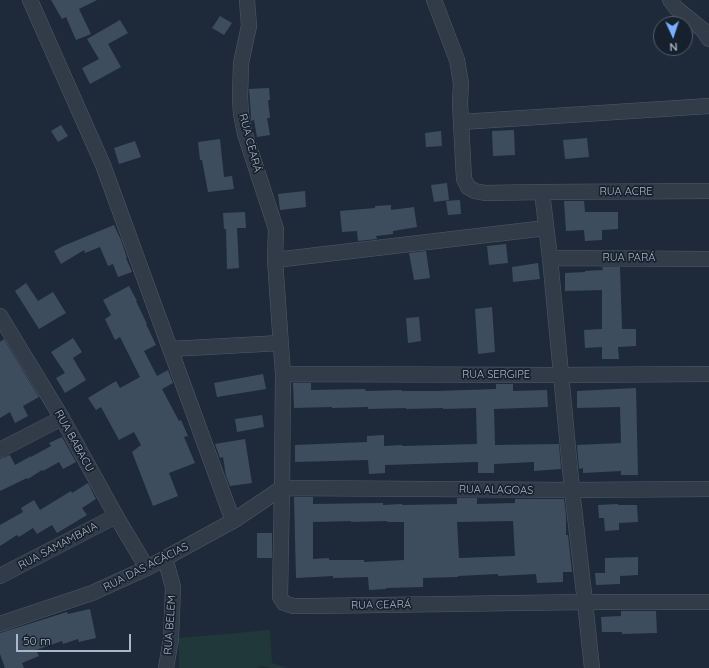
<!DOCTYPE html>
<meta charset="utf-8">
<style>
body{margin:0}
#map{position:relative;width:709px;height:668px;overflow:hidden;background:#1e2a39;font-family:Quicksand,sans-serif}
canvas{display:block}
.north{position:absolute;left:653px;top:16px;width:40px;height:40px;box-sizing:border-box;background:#17212e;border:1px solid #525d6b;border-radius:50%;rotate:177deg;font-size:11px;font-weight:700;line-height:16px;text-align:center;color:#abb7c6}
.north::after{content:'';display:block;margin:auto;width:14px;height:18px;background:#78b0ff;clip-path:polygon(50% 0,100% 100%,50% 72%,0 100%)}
.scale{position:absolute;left:16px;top:634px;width:115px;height:18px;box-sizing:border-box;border:2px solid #abb7c6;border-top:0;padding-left:5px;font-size:12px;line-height:14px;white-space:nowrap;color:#abb7c6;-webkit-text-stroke:3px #17212e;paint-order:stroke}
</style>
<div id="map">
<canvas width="709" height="668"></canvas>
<div class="north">N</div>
<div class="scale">50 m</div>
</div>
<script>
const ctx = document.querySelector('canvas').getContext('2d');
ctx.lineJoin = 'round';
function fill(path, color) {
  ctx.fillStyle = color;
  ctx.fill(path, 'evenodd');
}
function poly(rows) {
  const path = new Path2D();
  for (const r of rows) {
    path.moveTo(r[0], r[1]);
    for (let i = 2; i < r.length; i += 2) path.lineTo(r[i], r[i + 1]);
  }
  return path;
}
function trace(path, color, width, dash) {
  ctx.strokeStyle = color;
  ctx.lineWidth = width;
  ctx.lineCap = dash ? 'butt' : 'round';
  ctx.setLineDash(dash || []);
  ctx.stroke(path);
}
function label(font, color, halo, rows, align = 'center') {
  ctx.font = font + ' Quicksand,sans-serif';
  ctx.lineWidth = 3.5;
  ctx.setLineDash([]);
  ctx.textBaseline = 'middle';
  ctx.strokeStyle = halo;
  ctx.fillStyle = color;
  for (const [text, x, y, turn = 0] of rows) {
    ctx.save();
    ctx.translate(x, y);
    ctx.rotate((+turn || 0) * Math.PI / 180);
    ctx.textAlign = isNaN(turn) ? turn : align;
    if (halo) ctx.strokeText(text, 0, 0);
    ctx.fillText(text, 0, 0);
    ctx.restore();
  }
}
fill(poly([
 [270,630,272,663,287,668,270,668,262,666,257,668,179,668,179,638]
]), '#20383a');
fill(poly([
 [51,0,97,0,79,9,91,34,76,40,66,17,62,19],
 [220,16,232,23,224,35,212,28],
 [120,20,128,33,108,44,121,67,90,84,82,68,99,59,87,39],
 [269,88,270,100,268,100,270,118,267,118,270,135,257,137,254,120,251,121,251,116,249,89],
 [61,125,68,136,58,142,51,131],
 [514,130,515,155,493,156,492,131],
 [441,131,442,146,426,147,425,133],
 [587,138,589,157,565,159,563,140],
 [220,139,224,177,232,176,234,189,208,192,202,160,200,160,198,142],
 [135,141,141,157,119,164,114,148],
 [447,183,449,200,434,202,431,185],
 [305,191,306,207,280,210,278,194],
 [460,200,461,214,448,215,446,201],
 [564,201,584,201,585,212,618,212,618,229,602,230,602,240,585,241,584,230,566,231],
 [391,205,391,210,414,207,417,227,393,231,393,234,376,236,377,239,358,241,357,231,342,232,340,211,375,208,375,206],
 [245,212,246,228,237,228,239,268,227,269,226,229,224,229,223,213],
 [114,225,121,240,127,258,126,258,132,272,118,277,113,264,108,266,100,247,85,253,84,250,61,264,54,251,63,246],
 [506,244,508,263,489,265,487,246],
 [426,251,430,278,414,280,409,253],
 [538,263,540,279,513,282,512,267],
 [602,267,620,267,622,329,636,329,636,346,618,347,619,359,602,359,602,347,585,348,584,330,602,329,602,290,565,291,565,273,585,272,585,271,603,270],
 [26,283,38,301,53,292,66,313,39,329,15,291],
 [129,286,137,301,136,301,147,324,146,324,156,345,144,351,157,376,168,370,173,383,162,389,179,421,181,420,188,436,184,437,195,463,169,473,178,496,153,506,132,452,141,445,134,432,119,440,101,407,96,410,88,398,116,381,120,388,140,377,120,337,115,340,105,319,111,315,103,300],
 [492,307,495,352,478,354,475,309],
 [419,317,421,341,408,343,406,318],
 [73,338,82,352,73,358,86,380,65,393,56,378,65,373,51,352],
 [4,339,39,397,23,406,28,416,15,423,10,412,0,418,0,342],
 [263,374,266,389,217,397,214,383],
 [293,383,311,383,311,390,365,389,366,391,402,390,402,391,437,391,496,389,496,384,513,384,513,391,547,390,548,407,494,409,495,445,559,444,561,469,534,471,534,462,494,464,494,473,478,473,478,462,385,465,385,473,369,474,368,460,295,462,295,445,367,442,367,436,384,435,384,446,402,445,402,446,477,444,476,408,443,409,443,408,406,409,406,408,368,409,368,407,332,408,332,407,294,408],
 [636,388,638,475,621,475,621,471,583,473,583,468,579,469,577,445,621,443,620,407,577,408,577,391],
 [262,415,264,427,237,432,235,419],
 [62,437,76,462,63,469,59,462,43,471,42,470,28,479,27,478,0,491,0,459,10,455,15,465,31,456,31,457,51,446,49,443],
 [245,439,252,483,230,486,226,476,223,457,220,458,215,444],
 [88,483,96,499,82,508,87,515,57,533,52,525,37,534,33,528,19,537,17,535,0,546,0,525,23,512,21,508,34,500,40,510,71,491,72,493],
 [294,497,313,497,313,504,383,503,383,505,402,504,402,505,457,504,457,498,477,498,477,504,515,503,515,499,564,499,566,515,566,535,568,535,572,572,563,572,563,582,537,583,536,574,498,576,498,574,458,576,458,577,423,578,423,587,386,588,386,589,369,590,368,577,333,578,333,576,296,578],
 [351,521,351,522,387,521,387,522,404,522,404,560,364,562,364,560,329,560,329,558,313,559,313,522],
 [513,521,515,556,459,558,457,522],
 [618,504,618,505,637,505,638,522,619,523,619,530,605,531,604,518,599,518,598,505],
 [257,533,272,533,272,558,257,558],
 [638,557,638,575,620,576,620,584,596,585,595,573,605,573,605,558],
 [90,609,96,638,79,642,78,639,63,644,62,641,36,650,39,656,22,663,24,668,5,668,0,654,0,633,67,612,68,614],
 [621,611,656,611,657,633,622,634,622,632,602,632,601,617,621,616]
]), '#3e4d5e');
const minor = poly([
 [30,0,103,165,233,521],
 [247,0,249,26,241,63,240,97,241,114,245,134,276,229,275,260,283,374,282,488,280,597,284,603,293,606,312,606,585,602,709,602],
 [434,0,457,60,461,83,460,103,464,179,468,187,475,191,485,193,542,192,709,191],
 [670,0,676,8,703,30,709,39],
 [461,122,709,106],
 [542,192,550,258,572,490,585,602,592,668],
 [550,258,709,259],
 [275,260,546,228],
 [0,316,62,418,116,516,147,568],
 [170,349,281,343],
 [283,374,560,375,709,374],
 [0,450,62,418],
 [282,488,572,490,709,489],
 [165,558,173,587,171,639,166,668],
 [0,576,116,516],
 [0,624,92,593,147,568,233,521,282,488]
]);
trace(minor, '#4f5a67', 16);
trace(minor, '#323c49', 15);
label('11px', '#abb7c6', '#17212e', [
 ["RUA CEARÁ",250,143,75],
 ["RUA ACRE",626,192],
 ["RUA PARÁ",629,258],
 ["RUA SERGIPE",496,375],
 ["RUA BABACU",74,441,61],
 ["RUA ALAGOAS",496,490,1],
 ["RUA SAMAMBAIA",58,546,-28],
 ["RUA DAS ACÁCIAS",146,567,-27],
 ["RUA CEARÁ",381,605,-1],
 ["RUA BELEM",170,625,-86]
]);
</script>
